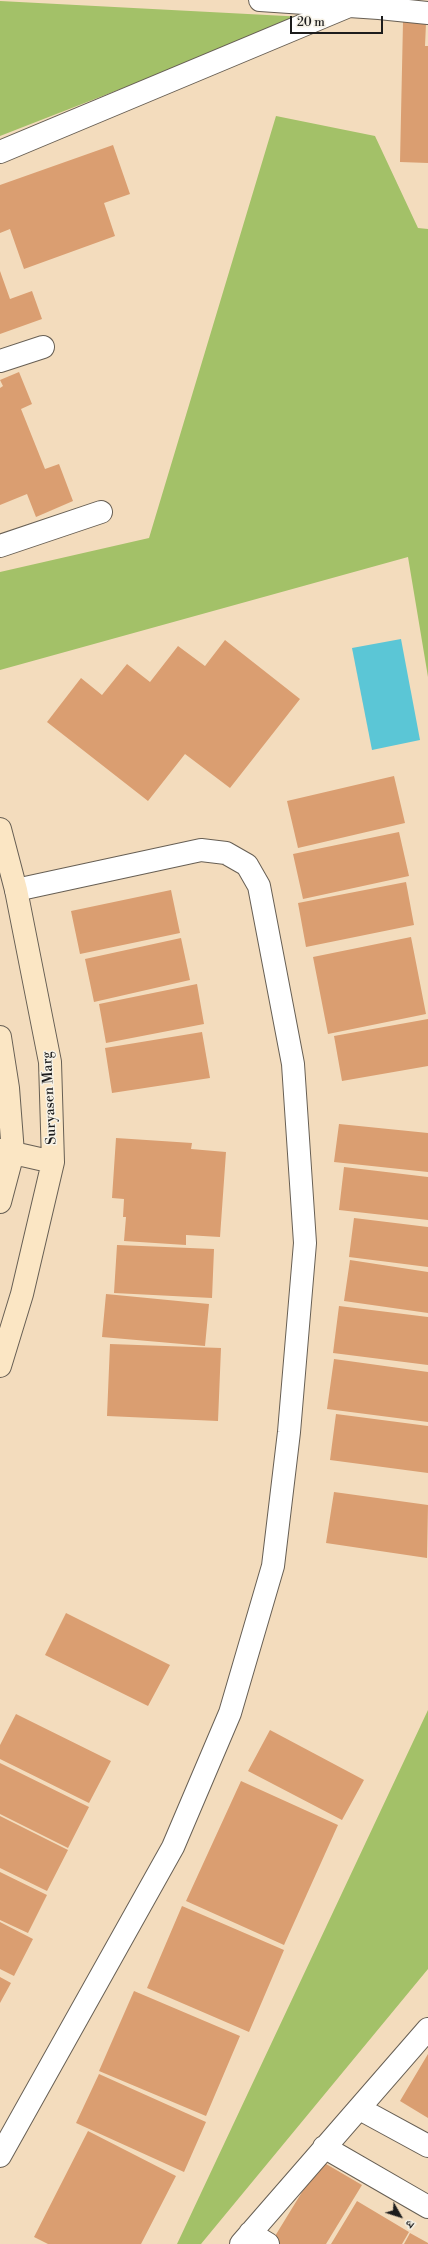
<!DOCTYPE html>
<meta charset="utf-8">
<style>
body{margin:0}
#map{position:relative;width:428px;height:2244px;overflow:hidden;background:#f3dcbd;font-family:"Libre Bodoni","Noto Serif Devanagari",serif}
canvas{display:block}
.north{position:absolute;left:380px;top:2196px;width:40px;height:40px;-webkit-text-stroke:3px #f7f3e8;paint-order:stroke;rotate:129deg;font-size:11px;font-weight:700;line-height:16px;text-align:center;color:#1c1c1c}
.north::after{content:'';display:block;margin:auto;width:14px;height:18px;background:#1c1c1c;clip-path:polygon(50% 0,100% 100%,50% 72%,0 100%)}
.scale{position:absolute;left:290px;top:16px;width:93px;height:18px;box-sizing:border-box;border:2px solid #1c1c1c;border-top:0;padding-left:5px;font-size:12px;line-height:14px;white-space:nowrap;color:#1c1c1c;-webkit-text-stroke:3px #f7f3e8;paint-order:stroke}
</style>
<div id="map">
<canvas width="428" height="2244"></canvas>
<div class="north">उ</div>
<div class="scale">20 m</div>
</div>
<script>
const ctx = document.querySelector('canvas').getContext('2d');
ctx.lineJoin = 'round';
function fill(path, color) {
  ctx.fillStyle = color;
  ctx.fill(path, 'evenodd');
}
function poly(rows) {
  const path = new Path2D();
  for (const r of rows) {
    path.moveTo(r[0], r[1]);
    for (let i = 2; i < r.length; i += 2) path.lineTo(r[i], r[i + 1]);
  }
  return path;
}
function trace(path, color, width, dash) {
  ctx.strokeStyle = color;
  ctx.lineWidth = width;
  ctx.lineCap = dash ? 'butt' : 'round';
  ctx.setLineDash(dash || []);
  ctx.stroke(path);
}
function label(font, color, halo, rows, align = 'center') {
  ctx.font = font + ' "Libre Bodoni",serif';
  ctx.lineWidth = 3;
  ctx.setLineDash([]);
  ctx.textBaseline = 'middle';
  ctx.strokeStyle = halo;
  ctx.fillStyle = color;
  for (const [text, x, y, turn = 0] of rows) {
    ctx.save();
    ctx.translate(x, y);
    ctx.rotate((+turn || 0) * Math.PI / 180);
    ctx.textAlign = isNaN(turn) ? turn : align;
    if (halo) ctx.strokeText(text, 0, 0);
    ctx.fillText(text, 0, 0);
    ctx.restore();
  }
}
fill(poly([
 [0,1,305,17,0,136],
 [276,116,375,136,418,228,428,229,428,677,408,557,0,670,0,572,149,538],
 [428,1710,428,1969,201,2244,177,2244]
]), '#a3c168');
fill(poly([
 [401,639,420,740,372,750,352,648]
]), '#5bc6d6');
fill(poly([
 [403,22,426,23,425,46,428,46,428,163,400,162],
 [113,145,130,194,104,203,115,236,24,269,10,229,0,233,0,185],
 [0,271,10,299,32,291,42,319,0,334],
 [19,372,32,404,21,409,45,469,59,464,73,501,36,517,27,494,0,505,0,388,3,386,0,380],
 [225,640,300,699,230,788,185,754,148,801,47,722,81,678,102,695,127,664,150,682,178,646,205,666],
 [394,776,405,823,298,848,287,801],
 [399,832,409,876,303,899,293,854],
 [406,882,414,925,306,947,298,903],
 [171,890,180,933,80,954,71,911],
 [411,937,426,1014,328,1034,313,957],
 [181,938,190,980,94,1002,85,959],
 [197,984,204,1024,106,1043,99,1004],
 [428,1019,428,1066,342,1081,334,1036],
 [202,1032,210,1078,112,1093,105,1048],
 [339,1124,428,1133,428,1172,334,1162],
 [116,1138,192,1143,191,1149,226,1152,220,1237,186,1235,186,1245,124,1241,126,1217,123,1217,124,1199,112,1198],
 [344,1167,428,1177,428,1220,339,1210],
 [354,1218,428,1227,428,1267,349,1257],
 [117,1245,214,1249,212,1298,114,1293],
 [350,1260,428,1272,428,1313,344,1301],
 [106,1294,209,1304,205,1346,102,1337],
 [339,1306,428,1317,428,1365,333,1353],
 [110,1344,221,1348,218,1421,107,1416],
 [334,1359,428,1372,428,1422,327,1409],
 [336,1414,428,1426,428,1473,330,1460],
 [334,1492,428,1505,427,1558,326,1543],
 [66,1613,170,1665,148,1706,45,1655],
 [16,1714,111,1761,89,1803,0,1759,0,1745],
 [270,1730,364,1780,342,1820,248,1771],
 [0,1763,89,1807,68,1848,0,1814],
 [241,1781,338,1825,284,1945,186,1901],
 [0,1816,68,1850,47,1891,0,1868],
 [0,1872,47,1895,28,1933,0,1920],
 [182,1906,284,1950,249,2032,147,1988],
 [0,1922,33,1939,14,1976,0,1969],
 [0,1977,11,1983,0,2003],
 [134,1991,240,2036,206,2116,99,2071],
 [428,2054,428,2118,400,2101],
 [99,2074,206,2122,184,2172,76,2123],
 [88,2131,176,2176,141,2244,48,2244,34,2237],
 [321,2161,362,2185,326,2244,278,2244,272,2241],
 [357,2201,409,2232,402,2244,331,2244],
 [410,2233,428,2243,428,2244,404,2244]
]), '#da9e71');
const street = poly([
 [260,0,379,8,428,13],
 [0,152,349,6],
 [0,361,43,347],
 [0,546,101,512],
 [360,2109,428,2146],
 [324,2147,428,2207],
 [0,2156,173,1847,230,1713,273,1566,289,1432,305,1243,293,1064,259,886,247,865,226,853,201,850,16,890],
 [250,2233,268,2244],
 [241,2244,428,2029]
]);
const secondary = poly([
 [0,829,16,890,50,1062,53,1162,22,1294,0,1366],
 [0,1037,8,1088,13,1153,0,1202],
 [0,1150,53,1162]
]);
trace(street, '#675f54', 24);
trace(secondary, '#675f54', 24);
trace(street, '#fff', 22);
trace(secondary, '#fbe6c4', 22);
label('14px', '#1c1c1c', '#f7f3e8', [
 ["Suryasen Marg",50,1098,-93]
]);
</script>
